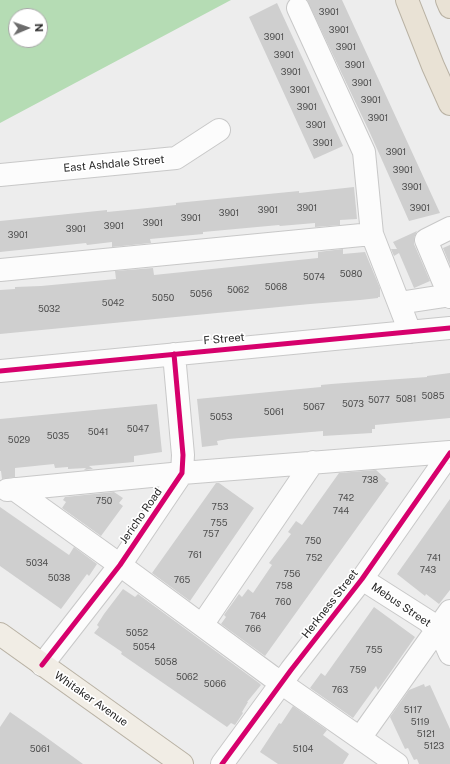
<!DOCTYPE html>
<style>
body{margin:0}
#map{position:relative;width:450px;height:764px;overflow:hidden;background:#ededed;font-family:"Public Sans",sans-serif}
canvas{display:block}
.north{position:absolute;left:8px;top:8px;width:40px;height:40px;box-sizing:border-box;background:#fff;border:1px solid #a8a8a8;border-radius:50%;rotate:88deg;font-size:11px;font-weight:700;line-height:16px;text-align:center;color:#262626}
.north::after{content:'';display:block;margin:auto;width:14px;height:18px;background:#6c6c6c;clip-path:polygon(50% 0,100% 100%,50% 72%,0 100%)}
</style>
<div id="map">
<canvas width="450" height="764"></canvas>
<div class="north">N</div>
</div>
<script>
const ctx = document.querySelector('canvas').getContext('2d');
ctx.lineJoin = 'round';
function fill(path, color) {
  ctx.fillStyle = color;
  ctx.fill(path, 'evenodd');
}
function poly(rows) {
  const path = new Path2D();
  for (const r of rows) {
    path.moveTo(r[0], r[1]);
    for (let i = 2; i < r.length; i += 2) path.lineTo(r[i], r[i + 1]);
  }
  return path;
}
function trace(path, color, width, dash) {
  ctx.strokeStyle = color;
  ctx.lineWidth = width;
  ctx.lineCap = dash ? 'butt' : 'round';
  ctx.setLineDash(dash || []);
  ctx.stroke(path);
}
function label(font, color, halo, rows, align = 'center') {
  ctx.font = font + ' "Public Sans",sans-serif';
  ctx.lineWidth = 3.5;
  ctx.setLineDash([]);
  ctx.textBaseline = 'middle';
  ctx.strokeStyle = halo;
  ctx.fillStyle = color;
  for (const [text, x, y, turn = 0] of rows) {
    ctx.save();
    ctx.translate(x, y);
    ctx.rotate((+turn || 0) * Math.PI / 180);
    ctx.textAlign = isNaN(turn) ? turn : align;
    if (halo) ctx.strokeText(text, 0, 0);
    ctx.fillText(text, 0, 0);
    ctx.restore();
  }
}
fill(poly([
 [0,0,231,0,0,123],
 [16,16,40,16,40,40,16,40]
]), '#b5dcb4');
fill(poly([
 [307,0,342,0,440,213,409,221,370,133],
 [277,3,343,146,314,159,249,17],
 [354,187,357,219,340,220,340,225,315,227,315,223,280,226,279,225,203,232,203,234,150,239,151,243,112,247,112,242,87,245,86,243,0,252,0,221,107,210,107,212,138,209,176,205,176,203,299,191,299,193],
 [417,231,414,238,414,244,430,281,414,288,399,253,394,256,391,249,397,249,393,242],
 [450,245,450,265,443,248],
 [343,249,343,254,365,252,380,288,380,297,378,297,378,298,360,300,310,304,0,334,0,290,15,289,15,287,41,286,116,279,115,271,153,268,154,275,318,258,318,252],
 [450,373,450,418,375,425,375,429,372,429,372,433,323,436,323,431,228,439,217,441,218,445,202,447,197,399,321,387,321,385,331,384,427,377,427,376],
 [157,404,162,452,134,456,134,462,89,466,93,469,84,470,86,468,68,469,68,467,55,468,54,464,15,468,15,477,2,479,1,471,0,471,0,419],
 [376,470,386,479,385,481,389,483,265,656,221,624,226,617,224,615,239,594,242,597,248,589,253,593,272,565,269,563,291,534,288,532,296,521,302,525,339,473],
 [216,483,219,483,254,508,190,601,152,573],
 [114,492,123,498,119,503,123,506,101,536,62,508,66,502,63,500,65,497],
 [450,499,450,590,439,604,426,594,425,596,397,574],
 [0,507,69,555,74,547,97,564,89,576,87,574,61,609,0,566],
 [123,589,135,597,138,594,259,683,261,685,247,702,248,702,242,712,243,713,235,725,231,723,227,727,121,654,122,652,94,633,99,627,97,625,104,614],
 [374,607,415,637,378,690,376,686,353,718,310,688,321,673,325,676],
 [424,684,425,687,430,685,450,729,450,764,419,764,417,759,414,760,408,748,405,749,390,717,409,690],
 [293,706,327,730,323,735,349,754,343,764,278,764,260,752,279,723,281,724],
 [10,712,43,735,83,764,0,764,0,727]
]), '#cfcfcf');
const minor = poly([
 [298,8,364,152,372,234,410,332],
 [0,175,176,158,219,130],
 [450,228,426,240,450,297],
 [0,270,372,234],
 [399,303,450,295],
 [0,371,450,328],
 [14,489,120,565,271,676,397,764],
 [7,490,182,473,450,452],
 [362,579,428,621,442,636,450,654],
 [202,625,313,462],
 [42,665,120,565,182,473,183,455,174,354],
 [360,738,450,611],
 [222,764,291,670,362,579,450,453]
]);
const major = poly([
 [0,634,182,764]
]);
const highway = poly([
 [407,0,433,66,450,104],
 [447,0,450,7]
]);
trace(minor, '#c8c8c8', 24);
trace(major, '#b9b2a4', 24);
trace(highway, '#b9b2a4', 24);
trace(minor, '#fcfcfc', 22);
trace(major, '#f1ede5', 22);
trace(highway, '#e9e2d5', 22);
trace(poly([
 [0,371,450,328],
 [42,665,120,565,182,473,183,455,174,354],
 [222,764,291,670,362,579,450,453]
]), '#d6006c', 5);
label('9px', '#505050', null, [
 ["3901",329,12],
 ["3901",339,30],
 ["3901",274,37],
 ["3901",346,47],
 ["3901",284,55],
 ["3901",355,65],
 ["3901",291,72],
 ["3901",362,83],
 ["3901",300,90],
 ["3901",371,100],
 ["3901",307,107],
 ["3901",378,118],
 ["3901",316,125],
 ["3901",323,143],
 ["3901",396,152],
 ["3901",403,170],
 ["3901",412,187],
 ["3901",307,208],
 ["3901",420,208],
 ["3901",268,210],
 ["3901",229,213],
 ["3901",191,218],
 ["3901",153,223],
 ["3901",114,226],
 ["3901",76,229],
 ["3901",18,235],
 ["5080",351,274],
 ["5074",314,277],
 ["5068",276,287],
 ["5062",238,290],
 ["5056",201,294],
 ["5050",163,298],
 ["5042",113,303],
 ["5032",49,309],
 ["5085",433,396],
 ["5081",406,399],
 ["5077",379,400],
 ["5073",353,404],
 ["5067",314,407],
 ["5061",274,412],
 ["5053",221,417],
 ["5047",138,429],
 ["5041",98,432],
 ["5035",58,436],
 ["5029",19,440],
 ["738",370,480],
 ["742",346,498],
 ["750",104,501],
 ["753",220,507],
 ["744",341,511],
 ["755",219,523],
 ["757",211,534],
 ["750",313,541],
 ["761",195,555],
 ["752",314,558],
 ["741",434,558],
 ["5034",37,563],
 ["743",428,570],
 ["756",292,574],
 ["5038",59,578],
 ["765",182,580],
 ["758",284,586],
 ["760",283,602],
 ["764",258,616],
 ["766",253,629],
 ["5052",137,633],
 ["5054",144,647],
 ["755",374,650],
 ["5058",166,662],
 ["759",358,670],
 ["5062",187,677],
 ["5066",215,684],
 ["763",340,690],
 ["5117",413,710],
 ["5119",420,722],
 ["5121",426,734],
 ["5123",434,746],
 ["5061",40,749],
 ["5104",303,749]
]);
label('11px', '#262626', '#fff', [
 ["East Ashdale Street",114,164,-5],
 ["F Street",224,339,-5],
 ["Jericho Road",141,516,-55],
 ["Herkness Street",330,604,-52],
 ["Mebus Street",401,605,34],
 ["Whitaker Avenue",91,699,35]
]);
</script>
